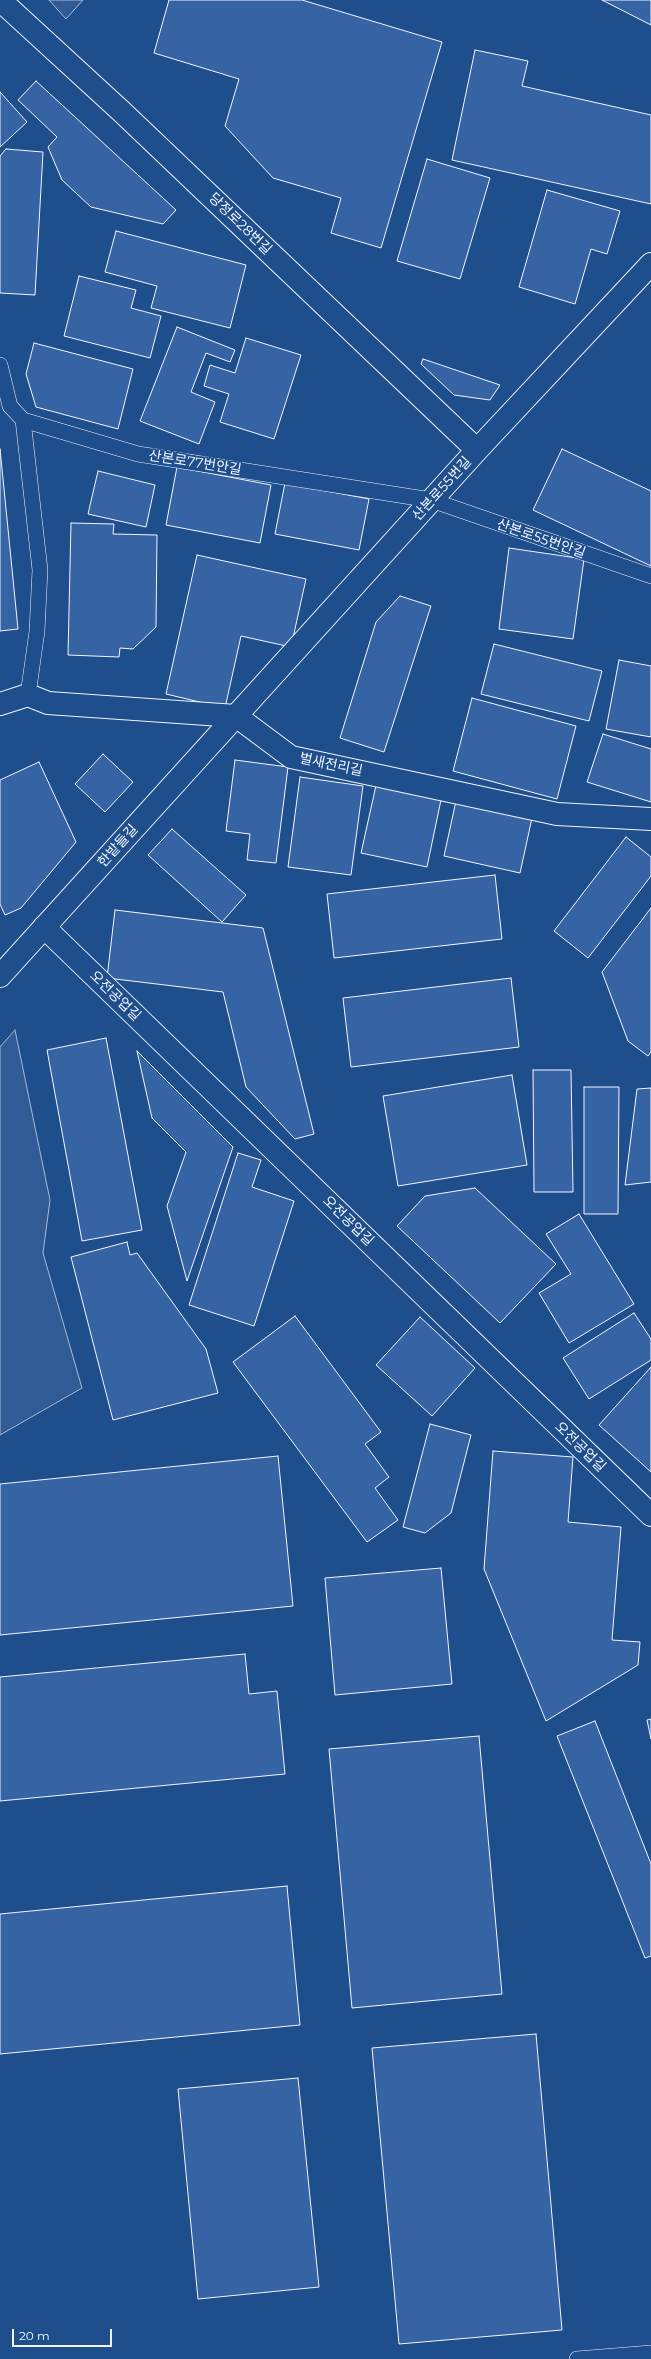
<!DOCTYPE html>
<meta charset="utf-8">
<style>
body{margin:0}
#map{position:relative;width:651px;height:2359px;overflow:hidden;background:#1f4e8c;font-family:Montserrat,sans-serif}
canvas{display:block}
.scale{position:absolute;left:12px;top:2329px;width:100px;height:18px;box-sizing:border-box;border:2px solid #f2f6ff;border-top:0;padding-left:5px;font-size:12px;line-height:14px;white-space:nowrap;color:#f2f6ff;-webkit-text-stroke:3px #1f4e8c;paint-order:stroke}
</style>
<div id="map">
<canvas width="651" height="2359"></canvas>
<div class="scale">20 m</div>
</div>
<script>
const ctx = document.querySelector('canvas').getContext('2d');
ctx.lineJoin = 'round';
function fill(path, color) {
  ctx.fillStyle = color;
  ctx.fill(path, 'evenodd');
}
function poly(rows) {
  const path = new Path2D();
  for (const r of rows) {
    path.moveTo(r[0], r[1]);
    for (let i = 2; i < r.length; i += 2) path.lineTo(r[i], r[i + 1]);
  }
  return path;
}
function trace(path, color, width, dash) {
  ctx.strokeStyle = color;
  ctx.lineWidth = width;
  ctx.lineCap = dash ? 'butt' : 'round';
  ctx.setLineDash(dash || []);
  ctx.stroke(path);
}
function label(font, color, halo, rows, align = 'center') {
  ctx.font = font + ' Montserrat,"Noto Sans KR",sans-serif';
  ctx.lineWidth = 3;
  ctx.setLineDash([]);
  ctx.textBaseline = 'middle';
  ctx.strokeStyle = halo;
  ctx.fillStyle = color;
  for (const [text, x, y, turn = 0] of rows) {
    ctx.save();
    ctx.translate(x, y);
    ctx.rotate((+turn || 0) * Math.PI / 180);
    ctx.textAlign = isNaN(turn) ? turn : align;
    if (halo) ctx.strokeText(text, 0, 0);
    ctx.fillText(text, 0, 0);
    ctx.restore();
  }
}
const parking = poly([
 [49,0,83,0,66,19,49,0],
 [15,1030,50,1200,43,1253,82,1388,0,1435,0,1047,15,1030]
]);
fill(parking, '#305b95');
trace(parking, '#a8bbd7', 1);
const building = poly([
 [169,0,302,0,442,42,381,248,331,233,341,198,273,178,225,126,239,79,154,53,169,0],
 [602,0,651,0,651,25,602,0],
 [475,50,528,61,522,86,651,115,651,204,452,160,475,50],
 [36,81,176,210,163,224,91,207,62,180,48,147,57,137,18,100,36,81],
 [0,92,27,122,0,147,0,92],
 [6,149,43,152,35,295,0,293,0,156,6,149],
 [427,159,490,178,460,279,397,261,427,159],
 [547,190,620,211,607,254,591,249,575,304,519,287,547,190],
 [116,231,246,265,230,328,151,308,157,286,105,272,116,231],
 [79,276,136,290,131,308,161,316,150,358,64,336,79,276],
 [177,327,235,350,230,362,206,353,191,392,215,402,199,444,140,421,177,327],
 [246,338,301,355,274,439,220,422,229,394,204,386,210,365,235,373,246,338],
 [34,343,133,369,118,429,36,407,26,374,34,343],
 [423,359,500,385,490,400,454,395,421,364,423,359],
 [0,449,18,629,0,631,0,449],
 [562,449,651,491,651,566,533,510,562,449],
 [177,467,271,485,260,543,166,525,177,467],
 [98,471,155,485,146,527,88,514,98,471],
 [285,483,369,499,359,550,275,534,285,483],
 [71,523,114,524,113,534,157,535,156,627,133,649,120,648,119,657,68,655,71,523],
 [509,548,584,559,573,639,499,629,509,548],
 [197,555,306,579,291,647,241,636,225,708,166,694,197,555],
 [400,596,431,606,384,752,340,738,376,622,400,596],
 [494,644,602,671,589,721,481,694,494,644],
 [619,660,651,666,651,737,606,729,619,660],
 [472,698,576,726,557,799,453,771,472,698],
 [603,734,651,749,651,802,587,782,603,734],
 [103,754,133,782,105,812,75,784,103,754],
 [235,760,288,767,276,863,247,860,250,834,226,831,235,760],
 [39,762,76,842,21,908,5,915,0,904,0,780,39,762],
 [300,777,363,786,351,875,288,867,300,777],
 [377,781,442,795,427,867,361,853,377,781],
 [456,801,532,818,520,873,444,856,456,801],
 [172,829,246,895,222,922,148,855,172,829],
 [626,837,651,857,651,876,588,958,554,931,626,837],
 [495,875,502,939,334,958,327,894,495,875],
 [651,908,651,1052,648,1056,628,1041,602,972,651,908],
 [115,910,263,928,314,1134,295,1139,246,1087,223,992,107,978,115,910],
 [511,978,519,1047,351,1067,343,998,511,978],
 [106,1038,142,1230,82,1241,47,1050,106,1038],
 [137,1051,233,1147,187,1281,167,1206,186,1152,152,1118,137,1051],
 [533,1070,571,1070,573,1192,534,1192,533,1070],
 [512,1075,527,1165,398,1186,383,1096,512,1075],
 [584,1087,619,1087,618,1214,584,1214,584,1087],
 [651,1088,651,1182,625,1185,637,1089,651,1088],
 [238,1153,261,1160,252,1187,294,1201,254,1326,189,1305,238,1153],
 [475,1188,556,1264,500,1323,397,1226,425,1196,475,1188],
 [579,1214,634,1304,569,1343,539,1293,571,1274,546,1234,579,1214],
 [127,1242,130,1255,137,1253,206,1349,218,1393,113,1420,71,1257,127,1242],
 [634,1313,651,1339,651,1360,589,1399,563,1358,634,1313],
 [295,1316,381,1432,365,1444,389,1477,375,1488,398,1520,367,1542,233,1362,295,1316],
 [420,1317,475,1368,432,1416,376,1365,420,1317],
 [651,1367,651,1472,599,1425,651,1367],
 [430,1424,471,1435,451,1513,425,1533,403,1527,430,1424],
 [493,1451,573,1457,568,1522,621,1527,612,1640,640,1642,638,1665,546,1721,484,1569,493,1451],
 [278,1456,293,1606,0,1635,0,1484,278,1456],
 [441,1568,452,1684,335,1695,325,1578,441,1568],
 [245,1654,249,1694,277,1691,285,1774,0,1801,0,1677,245,1654],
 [651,1719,651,1739,647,1720,651,1719],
 [595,1721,651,1864,651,1956,645,1958,557,1736,595,1721],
 [479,1736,502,1994,352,2008,329,1749,479,1736],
 [287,1886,300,2025,0,2054,0,1914,287,1886],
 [536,2034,562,2330,399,2344,372,2048,536,2034],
 [298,2078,319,2287,198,2299,178,2089,298,2078]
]);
fill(building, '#3563a3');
trace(building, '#f2f6ff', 1);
const service = poly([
 [0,365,10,406,23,420,138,454,431,500,651,576],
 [23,420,40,570,37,631,28,695],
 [577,2359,651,2353]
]);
const minor = poly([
 [0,0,121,111,477,450],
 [0,704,28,695,48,703,236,716,291,757,557,814,651,819],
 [44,927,651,1515],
 [0,976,477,450,651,264]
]);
trace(service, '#f2f6ff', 16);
trace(minor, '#f2f6ff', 24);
trace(service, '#1f4e8c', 15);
trace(minor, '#1f4e8c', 22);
label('14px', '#f2f6ff', '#1f4e8c', [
 ["당정로28번길",240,224,44],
 ["산본로77번안길",195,463,9],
 ["산본로55번길",442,489,-48],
 ["산본로55번안길",541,539,19],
 ["벌새전리길",331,765,12],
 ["한밭들길",118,846,-48],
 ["오전공업길",115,996,44],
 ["오전공업길",348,1221,44],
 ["오전공업길",580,1447,44]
]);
</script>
